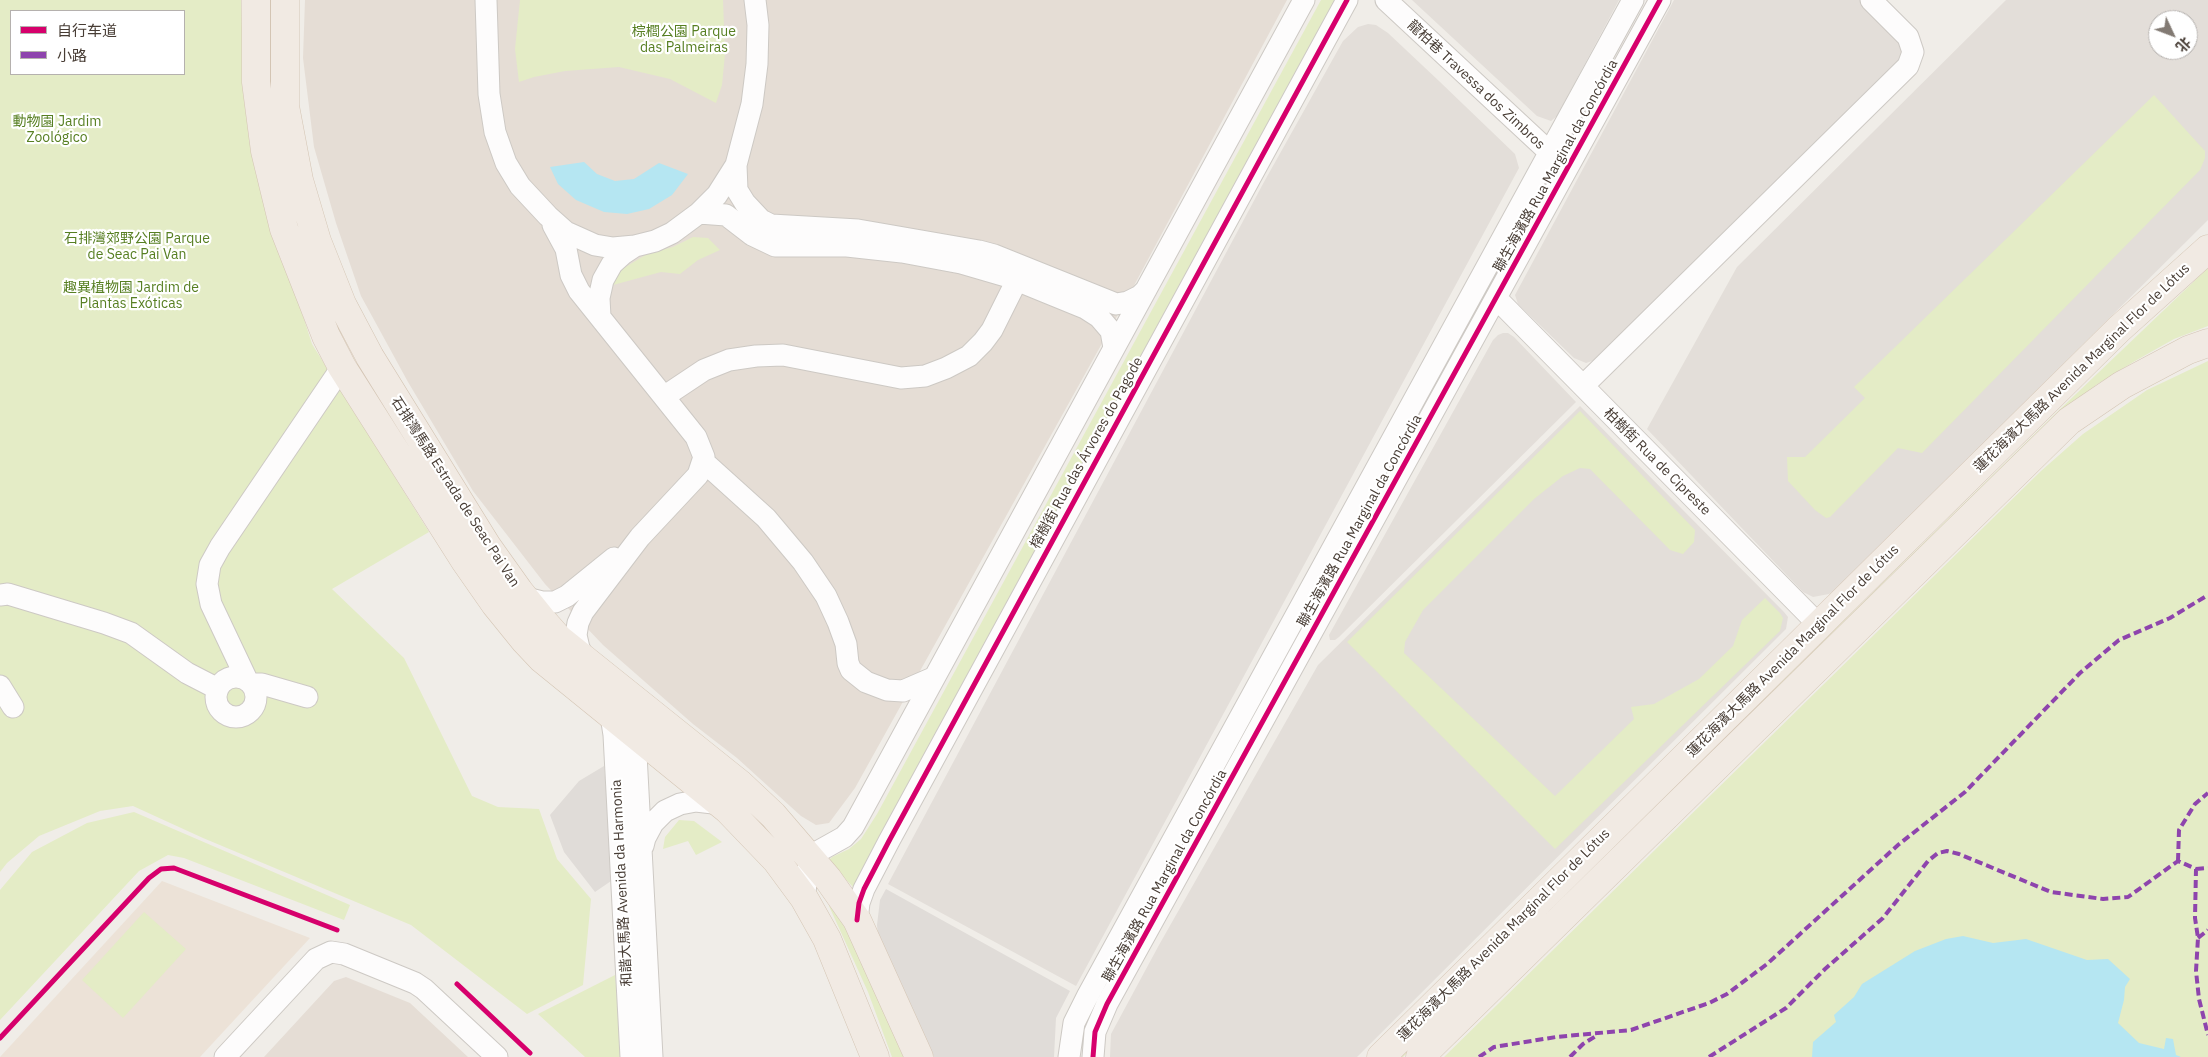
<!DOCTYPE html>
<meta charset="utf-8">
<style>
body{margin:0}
#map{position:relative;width:2208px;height:1057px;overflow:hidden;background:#f0ede8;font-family:"IBM Plex Sans","Noto Sans SC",sans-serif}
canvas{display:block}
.legend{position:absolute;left:10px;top:10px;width:175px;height:65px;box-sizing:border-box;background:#fff;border:1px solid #b5b1ae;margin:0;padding:6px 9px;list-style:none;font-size:15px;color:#473c34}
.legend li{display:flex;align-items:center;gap:10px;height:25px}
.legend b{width:25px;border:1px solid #b5b1ae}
.north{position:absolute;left:2148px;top:10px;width:50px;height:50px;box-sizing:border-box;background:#fff;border:1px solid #b5b1ae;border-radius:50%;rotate:133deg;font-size:14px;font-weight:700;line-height:20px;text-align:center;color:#473c34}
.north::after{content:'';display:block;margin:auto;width:18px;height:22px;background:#827a73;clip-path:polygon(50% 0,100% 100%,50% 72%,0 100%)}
</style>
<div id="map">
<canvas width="2208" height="1057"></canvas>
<ul class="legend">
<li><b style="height:6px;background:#d6006c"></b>自行车道</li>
<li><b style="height:6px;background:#8e44ad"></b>小路</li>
</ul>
<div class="north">北</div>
</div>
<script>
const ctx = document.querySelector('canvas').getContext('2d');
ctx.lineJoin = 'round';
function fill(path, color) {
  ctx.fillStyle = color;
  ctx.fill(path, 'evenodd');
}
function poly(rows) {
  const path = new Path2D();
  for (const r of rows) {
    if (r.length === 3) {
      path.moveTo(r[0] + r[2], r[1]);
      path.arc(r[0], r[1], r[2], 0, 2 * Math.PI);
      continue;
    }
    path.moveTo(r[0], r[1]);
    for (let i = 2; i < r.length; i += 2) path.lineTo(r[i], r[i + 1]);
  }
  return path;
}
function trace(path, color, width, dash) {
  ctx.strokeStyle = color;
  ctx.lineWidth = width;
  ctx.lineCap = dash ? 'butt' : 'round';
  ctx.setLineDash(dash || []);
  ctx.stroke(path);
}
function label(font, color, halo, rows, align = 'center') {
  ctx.font = font + ' "IBM Plex Sans","Noto Sans SC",sans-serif';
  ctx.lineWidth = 4.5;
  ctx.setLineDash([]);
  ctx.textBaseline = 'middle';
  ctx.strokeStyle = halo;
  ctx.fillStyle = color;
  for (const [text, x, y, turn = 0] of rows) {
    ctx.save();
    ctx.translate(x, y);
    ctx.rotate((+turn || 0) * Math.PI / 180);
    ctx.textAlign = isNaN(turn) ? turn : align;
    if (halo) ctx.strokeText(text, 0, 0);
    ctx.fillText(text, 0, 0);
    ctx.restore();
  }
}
fill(poly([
 [305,0,1287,0,1130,293,855,788,829,823,816,825,801,816,737,758,693,724,603,645,545,584,473,491,408,382,361,296,336,223,314,147,303,58],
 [346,977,410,1003,468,1057,264,1057,334,981]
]), '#e5ddd5');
fill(poly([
 [1412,0,1619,0,1557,116,1551,121,1537,116],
 [1674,0,1861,0,1905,47,1904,58,1595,360,1586,363,1574,358,1518,304,1515,295],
 [2006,0,2208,0,2208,220,1837,589,1829,594,1813,597,1803,592,1647,429,1737,267],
 [2158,20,2188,20,2188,50,2158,50],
 [1368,24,1376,25,1388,33,1439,81,1515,154,1519,168,1076,986,888,884,1264,182,1343,41,1358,27],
 [1503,333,1508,333,1514,337,1576,402,1339,637,1335,640,1330,640,1329,635,1493,340,1498,335],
 [1580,406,1784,612,1788,617,1786,629,1357,1057,1110,1057,1111,1034,1159,945,1318,665]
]), '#e3ded9');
fill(poly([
 [162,881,310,938,200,1057,0,1057]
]), '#ece2d7');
fill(poly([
 [0,0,241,0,244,83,288,269,312,344,429,532,332,589,404,658,472,796,498,807,539,809,557,859,591,899,583,985,527,1014,411,925,203,838,133,806,100,811,39,836,7,863,0,872],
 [11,11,184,11,184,74,11,74],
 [520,0,723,0,725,54,722,85,716,103,670,79,619,67,565,71,534,77,519,82,515,49],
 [1321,0,1335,0,853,887,828,861,832,857,849,849,861,839,877,814],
 [2154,95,2205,151,2205,158,2200,170,1922,453,1898,448,1830,517,1826,518,1815,510,1788,481,1787,457,1805,457,1865,398,1854,387],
 [693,237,708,238,720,250,698,260,680,274,661,272,613,285,619,271,647,254,673,247],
 [2208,268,2208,326,2174,339,2135,361,2096,385,2054,419,1403,1057,1399,1057,2054,415],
 [2208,361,2208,1057,1444,1057,2041,471,2083,434,2147,390],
 [1580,411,1695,530,1694,542,1683,554,1670,550,1590,469,1580,468,1563,476,1534,499,1423,610,1405,642,1404,653,1555,796,1634,719,1631,707,1654,704,1699,679,1733,646,1742,620,1765,598,1780,613,1783,618,1780,631,1555,849,1347,642],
 [134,812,350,905,344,920,184,858,168,855,139,871,0,1020,0,890,32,852,87,823],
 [679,820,694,821,722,842,696,855,688,841,663,849,665,837],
 [831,902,858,945,908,1057,892,1057,868,992,829,906],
 [144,912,186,949,123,1018,82,980],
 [615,975,623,1057,585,1057,538,1014]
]), '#e4ecc6');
fill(poly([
 [604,766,614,879,595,892,564,852,550,815,579,781],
 [886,889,1070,991,1056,1018,1054,1057,934,1057,878,936,877,925,880,900]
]), '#e0dcd8');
fill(poly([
 [584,162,597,174,615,181,634,179,659,163,688,174,672,195,649,209,627,214,604,212,576,200,558,184,550,167],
 [1963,936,1993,943,2026,939,2087,960,2108,959,2130,979,2125,987,2124,1000,2118,1023,2139,1043,2164,1049,2166,1038,2173,1039,2176,1055,2181,1057,1812,1057,1813,1042,1836,1022,1834,1015,1854,997,1862,984,1915,951,1946,939]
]), '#b5e6f2');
const minor = poly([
 [486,0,489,94,495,132,506,163,520,186,548,216,566,232,595,245,613,248,635,246,655,241,672,233,699,213,717,195,736,165,752,104,757,64,758,25,755,0],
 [1386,0,1560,162],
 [736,165,737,190,745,203,761,220,771,225,858,230,979,251,994,255,1116,304,1128,302,1140,296,1146,290],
 [699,213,726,215,752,235,775,246,847,246,902,252,961,263,1009,277,1085,308,1099,317,1111,331,1114,348],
 [553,225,566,249,571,275,579,291,696,437,704,457,698,475,640,537,583,612,578,623,576,635,579,648,585,660],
 [1496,298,1819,625],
 [600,317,599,298,603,280,612,264,623,254,635,246],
 [1583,386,1908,66,1913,52,1908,37,1871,0],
 [665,396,704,370,729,360,756,356,783,355,901,378,925,376,946,368,969,356,983,342,992,330,1017,280],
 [704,462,766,518,803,562,826,596,838,622,846,644,848,663,851,670,866,682,887,690,903,691,933,678],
 [520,592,530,599,542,602,555,602,567,596,614,558],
 [0,595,8,594,104,623,131,633,187,673,218,689],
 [236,697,20],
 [247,680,211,604,207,584,210,565,220,547,342,367],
 [252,684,262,684,307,697],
 [0,686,13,707],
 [605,710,612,722,614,735,631,1057],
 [635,735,652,1057],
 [643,846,645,838,653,823,665,811,680,804,696,801,713,803,724,808],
 [804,898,810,856,844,837,853,827,1304,0],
 [857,920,859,903,864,889,889,841,1347,0],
 [225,1057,316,959,331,952,344,954,415,983,424,989,497,1057],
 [1069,1057,1074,1023,1088,995,1633,0],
 [1093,1057,1095,1032,1107,1004,1660,0]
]);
const major = poly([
 [256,0,256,82,265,151,284,229,326,336,342,367,465,561,495,604,525,641,542,659,728,810,776,860,804,898,827,939,875,1057],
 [285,0,285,106,299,180,317,241,342,304,370,357,487,546,519,591,544,622,559,639,740,784,773,815,828,879,857,920,919,1057],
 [1381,1057,2119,329,2208,249],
 [1420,1057,2069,421,2122,385,2188,350,2208,343]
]);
trace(minor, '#cdc9c4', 23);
trace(major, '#d4c5b4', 29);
trace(minor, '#fdfcfc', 21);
trace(major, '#f1eae3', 28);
trace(poly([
 [2178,861,2179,830,2195,804,2208,793],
 [2196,869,2208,868],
 [2198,938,2208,930],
 [1479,1057,1494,1047,1556,1037,1631,1030,1709,1003,1727,994,1767,964,1898,845,1965,792,2080,673,2119,640,2170,618,2208,595],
 [1570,1057,1583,1044,1596,1036],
 [1709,1057,1786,1008,1825,969,1883,918,1928,861,1938,853,1947,851,1959,854,2051,892,2103,899,2128,897,2178,861,2196,869,2195,918,2198,938,2196,971,2199,999,2208,1035]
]), '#8e44ad', 4, [8, 4]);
trace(poly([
 [857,920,859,903,864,889,889,841,1347,0],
 [457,984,530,1053],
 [0,1038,149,878,161,869,174,868,337,930],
 [1093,1057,1095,1032,1107,1004,1660,0]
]), '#d6006c', 5);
label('14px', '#577f22', '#fff', [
 ["棕櫚公園 Parque",684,32],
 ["das Palmeiras",684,48],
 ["動物園 Jardim",57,122],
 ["Zoológico",57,138],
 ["石排灣郊野公園 Parque",137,239],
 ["de Seac Pai Van",137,255],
 ["趣異植物園 Jardim de",131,288],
 ["Plantas Exóticas",131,304]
]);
label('14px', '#473c34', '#fff', [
 ["龍柏巷 Travessa dos Zimbros",1476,85,43],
 ["聯生海濱路 Rua Marginal da Concórdia",1556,166,-61],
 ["蓮花海濱大馬路 Avenida Marginal Flor de Lótus",2082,368,-44],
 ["榕樹街 Rua das Árvores do Pagode",1087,453,-61],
 ["柏樹街 Rua de Cipreste",1657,462,45],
 ["石排灣馬路 Estrada de Seac Pai Van",455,492,57],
 ["聯生海濱路 Rua Marginal da Concórdia",1360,521,-61],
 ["蓮花海濱大馬路 Avenida Marginal Flor de Lótus",1793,651,-45],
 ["聯生海濱路 Rua Marginal da Concórdia",1165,876,-61],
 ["和諧大馬路 Avenida da Harmonia",622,883,-93],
 ["蓮花海濱大馬路 Avenida Marginal Flor de Lótus",1504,935,-45]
]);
</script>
